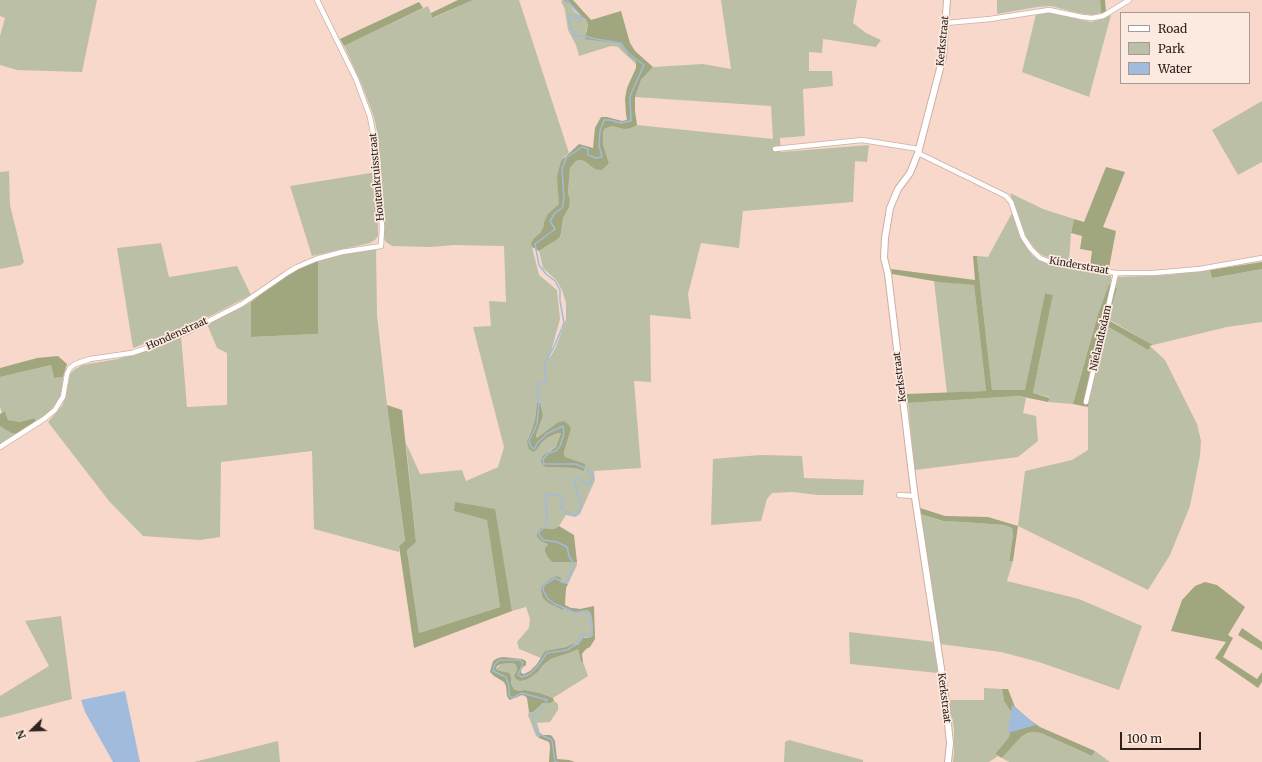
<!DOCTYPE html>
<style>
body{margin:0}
#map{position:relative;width:1262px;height:762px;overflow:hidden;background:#f8d8ca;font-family:Merriweather,serif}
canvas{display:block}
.legend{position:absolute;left:1120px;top:12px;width:130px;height:72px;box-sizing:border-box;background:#fce9e0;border:1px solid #a99992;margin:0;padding:5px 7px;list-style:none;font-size:12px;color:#2d221c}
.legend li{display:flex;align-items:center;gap:8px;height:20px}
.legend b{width:20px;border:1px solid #a99992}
.north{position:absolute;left:12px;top:710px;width:40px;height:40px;-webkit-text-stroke:3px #fce9e0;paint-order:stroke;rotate:247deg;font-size:11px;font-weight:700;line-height:16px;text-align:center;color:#2d221c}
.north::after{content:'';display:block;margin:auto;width:14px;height:18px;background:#2d221c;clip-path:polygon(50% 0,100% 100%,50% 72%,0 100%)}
.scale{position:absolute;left:1120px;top:732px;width:81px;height:18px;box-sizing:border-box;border:2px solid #2d221c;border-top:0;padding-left:5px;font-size:12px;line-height:14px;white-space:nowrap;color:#2d221c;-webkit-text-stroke:3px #fce9e0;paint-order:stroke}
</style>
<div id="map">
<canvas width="1262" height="762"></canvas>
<ul class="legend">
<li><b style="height:5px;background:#fff"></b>Road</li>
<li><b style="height:11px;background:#bbbfa5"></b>Park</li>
<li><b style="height:11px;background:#a1bbdd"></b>Water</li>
</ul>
<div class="north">N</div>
<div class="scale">100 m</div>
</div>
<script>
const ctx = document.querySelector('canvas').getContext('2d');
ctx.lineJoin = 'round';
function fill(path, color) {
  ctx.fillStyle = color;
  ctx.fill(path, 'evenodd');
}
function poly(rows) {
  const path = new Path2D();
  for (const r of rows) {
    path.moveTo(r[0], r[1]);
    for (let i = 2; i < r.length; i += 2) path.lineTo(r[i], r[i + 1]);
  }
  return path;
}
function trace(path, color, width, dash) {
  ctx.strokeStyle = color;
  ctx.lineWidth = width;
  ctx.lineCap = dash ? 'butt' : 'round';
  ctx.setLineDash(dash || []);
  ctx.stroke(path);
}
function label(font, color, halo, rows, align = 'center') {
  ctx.font = font + ' Merriweather,serif';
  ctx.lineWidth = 3.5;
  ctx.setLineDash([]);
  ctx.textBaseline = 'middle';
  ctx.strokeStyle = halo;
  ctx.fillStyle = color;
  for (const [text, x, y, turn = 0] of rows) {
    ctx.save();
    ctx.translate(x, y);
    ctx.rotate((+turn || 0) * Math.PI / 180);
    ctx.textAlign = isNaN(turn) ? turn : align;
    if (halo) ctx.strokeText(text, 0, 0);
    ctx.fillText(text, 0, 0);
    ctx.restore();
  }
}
fill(poly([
 [0,0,97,0,82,72,17,70,0,65,0,36,5,18,0,16],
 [473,0,519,0,569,153,564,157,559,204,544,222,543,228,540,233,534,238,531,243,539,275,557,290,560,319,549,359,556,347,566,319,566,303,562,290,556,280,543,268,539,251,550,244,561,233,563,218,569,208,570,200,568,193,570,168,576,161,579,160,584,161,589,165,609,163,603,144,603,134,604,129,612,126,631,128,637,125,773,139,771,106,635,97,641,80,653,67,703,64,731,69,721,0,857,0,853,23,866,33,881,40,876,47,823,39,822,53,809,52,809,71,832,71,833,86,803,89,805,136,780,138,781,152,869,145,867,162,855,161,853,202,743,211,739,248,701,243,688,294,691,319,650,315,651,382,634,381,641,468,594,471,595,480,580,514,575,517,566,515,559,526,554,529,541,528,548,544,545,548,545,552,548,558,552,562,577,562,577,565,568,584,559,582,557,576,550,604,563,610,564,607,587,610,590,612,592,617,593,635,592,637,585,637,578,645,572,644,566,647,545,651,541,658,519,649,517,642,529,628,530,619,526,607,512,611,494,509,454,511,487,519,500,607,419,633,407,549,416,542,406,443,420,474,462,470,466,481,498,467,504,447,473,327,491,326,489,301,506,302,504,246,454,245,430,247,392,246,386,242,384,238,382,184,378,136,374,117,362,85,344,46,428,6,433,18],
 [537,404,543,416,536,435,538,438,543,433,571,429,564,452,565,457,572,460,583,470,575,468,545,467,543,465,549,451,556,447,561,433,555,434,547,438,540,443,538,448,528,438,535,420],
 [566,0,575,12,587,21,588,25,586,31,608,42,620,44,628,55,636,61,636,64,625,54,618,47,611,46,579,56,576,45,568,30,565,10,561,1],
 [997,0,1100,0,1101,13,1092,15,1078,13,1051,6,1037,7,997,14],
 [1049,12,1091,22,1102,19,1111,15,1089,97,1022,72,1036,14],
 [1262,101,1262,162,1238,175,1212,130],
 [9,171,10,205,24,262,21,265,0,269,0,172],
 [377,172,378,236,375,240,370,243,312,256,290,186],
 [1010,193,1043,209,1074,219,1071,233,1069,262,1052,259,1042,255,1036,250,1026,237],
 [1012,213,1020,237,1033,256,1044,263,1109,274,1111,276,1111,285,1109,284,1098,314,1073,404,1048,402,1050,397,1033,393,1053,295,1045,293,1025,391,992,390,977,256,988,257],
 [161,243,169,277,237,266,251,295,212,315,172,333,133,348,117,248],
 [376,248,377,315,387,405,405,542,399,546,399,552,314,529,312,451,221,462,220,537,200,540,143,536,109,501,48,422,62,406,66,396,70,374,74,370,82,365,118,359,149,350,181,336,187,407,227,405,227,353,217,348,207,324,251,302,251,337,318,334,318,261,347,253],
 [1262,269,1262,322,1227,327,1153,345,1108,319,1117,288,1115,287,1118,277,1168,275,1210,270,1212,278],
 [934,281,974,285,986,391,947,393],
 [1107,326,1148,350,1151,347,1165,360,1197,424,1201,441,1200,456,1190,506,1170,555,1148,590,1018,526,1025,471,1072,460,1088,450,1088,407],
 [51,365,54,378,63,377,62,392,58,402,45,416,36,422,33,418,20,422,8,420,5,411,2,413,0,407,0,377],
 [1019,396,1026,398,1023,413,1036,416,1038,441,1018,457,915,470,908,403],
 [0,426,11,433,16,434,0,444],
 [760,455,802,456,804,478,864,480,863,495,818,495,792,492,772,493,767,499,761,521,711,525,713,459],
 [920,514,942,521,963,522,1004,525,1012,528,1013,535,1009,560,1013,561,1007,581,1079,599,1142,626,1119,690,1039,662,1001,652,940,644],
 [61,616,72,699,0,718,0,696,49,666,25,621],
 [849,632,934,642,938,673,850,664],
 [578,648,581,662,583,662,588,676,553,698,540,693,525,690,518,691,514,689,511,684,511,677,509,674,500,671,496,669,501,664,512,663,516,665,517,670,514,676,528,679,538,672,544,664,551,659,569,653],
 [984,688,1002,689,1004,701,1013,715,1009,737,995,754,998,756,989,762,953,762,954,754,954,729,948,700,984,700],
 [554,701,558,704,558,710,550,722,537,723,540,733,539,738,536,736,528,715,529,712,533,712,543,703,550,702],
 [1033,732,1041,733,1092,756,1095,751,1110,762,1009,762,1002,758,1021,737,1029,733],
 [789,740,863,760,863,762,784,762,785,742],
 [278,741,280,762,194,762]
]), '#bbbfa5');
fill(poly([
 [458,0,473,0,432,18,431,13],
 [561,0,573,0,591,20,621,11,630,43,635,51,653,67,641,80,635,97,635,111,637,125,631,128,625,129,612,126,604,129,603,134,603,144,609,163,604,168,601,170,595,169,584,161,579,160,576,161,570,168,568,193,570,200,569,208,563,218,561,233,559,238,539,251,532,247,531,243,534,238,540,233,543,228,544,222,548,214,559,204,557,177,561,161,579,144,593,148,595,128,601,117,607,117,622,121,627,120,626,115,625,98,627,88,636,68,636,61,628,55,620,44,608,42,585,39,588,25,587,21,584,18,580,17,580,15,566,1],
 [1100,0,1105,0,1106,12,1101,13],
 [419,2,423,8,344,46,340,39],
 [1106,167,1125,172,1103,227,1116,231,1109,268,1090,266,1092,251,1080,249,1082,236,1071,233,1074,219,1084,222],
 [973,256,977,256,992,390,1025,390,1045,293,1053,295,1033,393,1050,398,1048,402,1019,396,908,403,906,394,986,391,974,285,939,282,892,274,891,269,975,280],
 [318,261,318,334,251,337,251,302,275,283,297,268],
 [1262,262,1262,269,1212,278,1210,270],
 [1109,284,1117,288,1108,320,1153,345,1149,346,1151,347,1148,350,1107,326,1088,407,1073,404,1098,314],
 [58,356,67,364,63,377,54,378,51,365,0,377,0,368,37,358],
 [537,403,540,403,543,416,536,435,537,438,557,423,564,421,569,425,571,429,564,452,565,457,585,464,584,471,575,468,545,467,543,465,541,461,543,456,556,447,561,433,555,434,547,438,541,443,538,448,534,452,529,449,527,442,535,420],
 [387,405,402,410,416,542,407,550,419,633,500,607,487,520,454,511,455,502,495,509,512,611,414,648,399,546,405,541],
 [5,411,8,420,20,422,34,418,36,422,16,434,11,433,0,426,0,414],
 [920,508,945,516,988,517,1018,526,1013,561,1009,561,1013,535,1012,528,1004,525,963,522,943,521,920,514],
 [559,526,574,535,577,562,552,562,548,558,545,552,545,548,548,544,541,541,537,536,537,533,541,528,554,529],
 [557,576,561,578,560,582,568,584,566,588,565,605,571,608,580,609,594,606,595,639,590,647,586,649,582,654,583,662,581,662,578,649,569,653,551,659,544,664,538,672,528,679,520,681,516,679,514,676,517,670,516,665,512,663,501,664,497,666,496,669,500,671,509,673,511,677,511,684,514,689,518,691,525,690,540,693,553,698,554,701,550,703,543,703,533,712,529,712,527,698,525,696,522,695,510,700,509,699,507,696,506,686,504,682,494,676,490,672,493,661,498,658,503,657,522,659,526,661,526,665,523,667,521,670,521,673,524,674,530,671,537,664,545,651,566,647,572,644,578,645,583,638,592,637,593,635,592,617,590,612,587,610,574,612,564,607,563,610,550,604,543,598,541,590,542,586,550,579],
 [1205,582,1217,585,1245,607,1228,635,1233,638,1223,657,1257,679,1262,672,1262,682,1258,688,1215,658,1226,642,1171,631,1182,600,1195,586],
 [1242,628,1262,642,1262,650,1238,635],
 [1002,689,1008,689,1015,707,1030,720,1040,727,1095,751,1092,756,1041,733,1033,732,1028,733,1021,737,1002,758,995,754,1009,737,1013,715,1004,701],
 [540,733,543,735,550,735,552,736,555,741,557,759,569,760,575,762,549,762,550,746,549,742,539,738]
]), '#a0a67e');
fill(poly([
 [125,691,140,762,113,762,85,712,81,700],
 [1012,705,1036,725,1008,733]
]), '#a1bbdd');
trace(poly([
 [558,762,555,762,552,740,537,733,534,722,533,715,542,709,547,700,522,693,512,698,509,695,509,687,506,677,493,671,495,664,500,660,520,660,523,663,518,675,522,677,530,674,538,666,547,653,567,650,575,645,582,636,592,635,592,625,589,613,584,611,576,613,555,604,548,599,543,590,544,585,555,578,565,583,571,574,574,564,569,556,567,547,557,542,543,540,538,533,546,525,547,515,545,496,550,494,561,496,563,500,561,508,570,514,576,515,581,507,574,480,577,478,587,485,591,483,593,476,587,469,576,464,544,464,543,459,549,453,556,451,560,446,564,433,563,426,548,433,538,442,534,449,531,447,529,441,537,424,539,402,537,393,540,383,546,382,544,365,547,359,554,347,564,323,560,301,560,290,555,281,546,274,539,265,535,244,555,229,550,221,555,213,562,208,564,199,562,169,566,158,582,147,588,149,588,155,596,158,602,157,599,145,600,131,604,120,610,120,621,123,631,121,630,96,644,65,628,53,621,43,596,39,584,36,575,36,569,22,570,15,582,20,582,17,567,0]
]), '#a1bbdd', 1.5);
const minor = poly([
 [946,23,990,19,1049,10,1082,17,1092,18,1103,16,1129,0],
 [775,149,862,140,919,149],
 [918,153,1006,196,1011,202,1023,237,1031,249,1040,258,1053,263,1116,273,1153,273,1200,269,1262,258],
 [1086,402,1116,273],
 [0,447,44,419,55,410,59,403,63,397,67,374,70,368,75,364,90,359,132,353,147,348,187,332,242,304,287,273,297,267,316,259,342,252,381,246,382,227,378,159,370,117,356,79,317,0],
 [899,495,915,496]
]);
const tertiary = poly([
 [947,0,943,57,918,153,910,173,898,189,890,208,885,238,884,258,888,274,914,491,945,695,950,743,948,762]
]);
trace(minor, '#cdafa1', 6);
trace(tertiary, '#cdafa1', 8);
trace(minor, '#fff', 4.5);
trace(tertiary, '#fff', 6);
label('10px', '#2d221c', '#fce9e0', [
 ["Kerkstraat",943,41,-84],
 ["Houtenkruisstraat",377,177,-95],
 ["Kinderstraat",1079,266,10],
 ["Hondenstraat",177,334,-24],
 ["Nielandtsdam",1101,338,-77],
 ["Kerkstraat",900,377,-97],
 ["Kerkstraat",944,698,83]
]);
</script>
